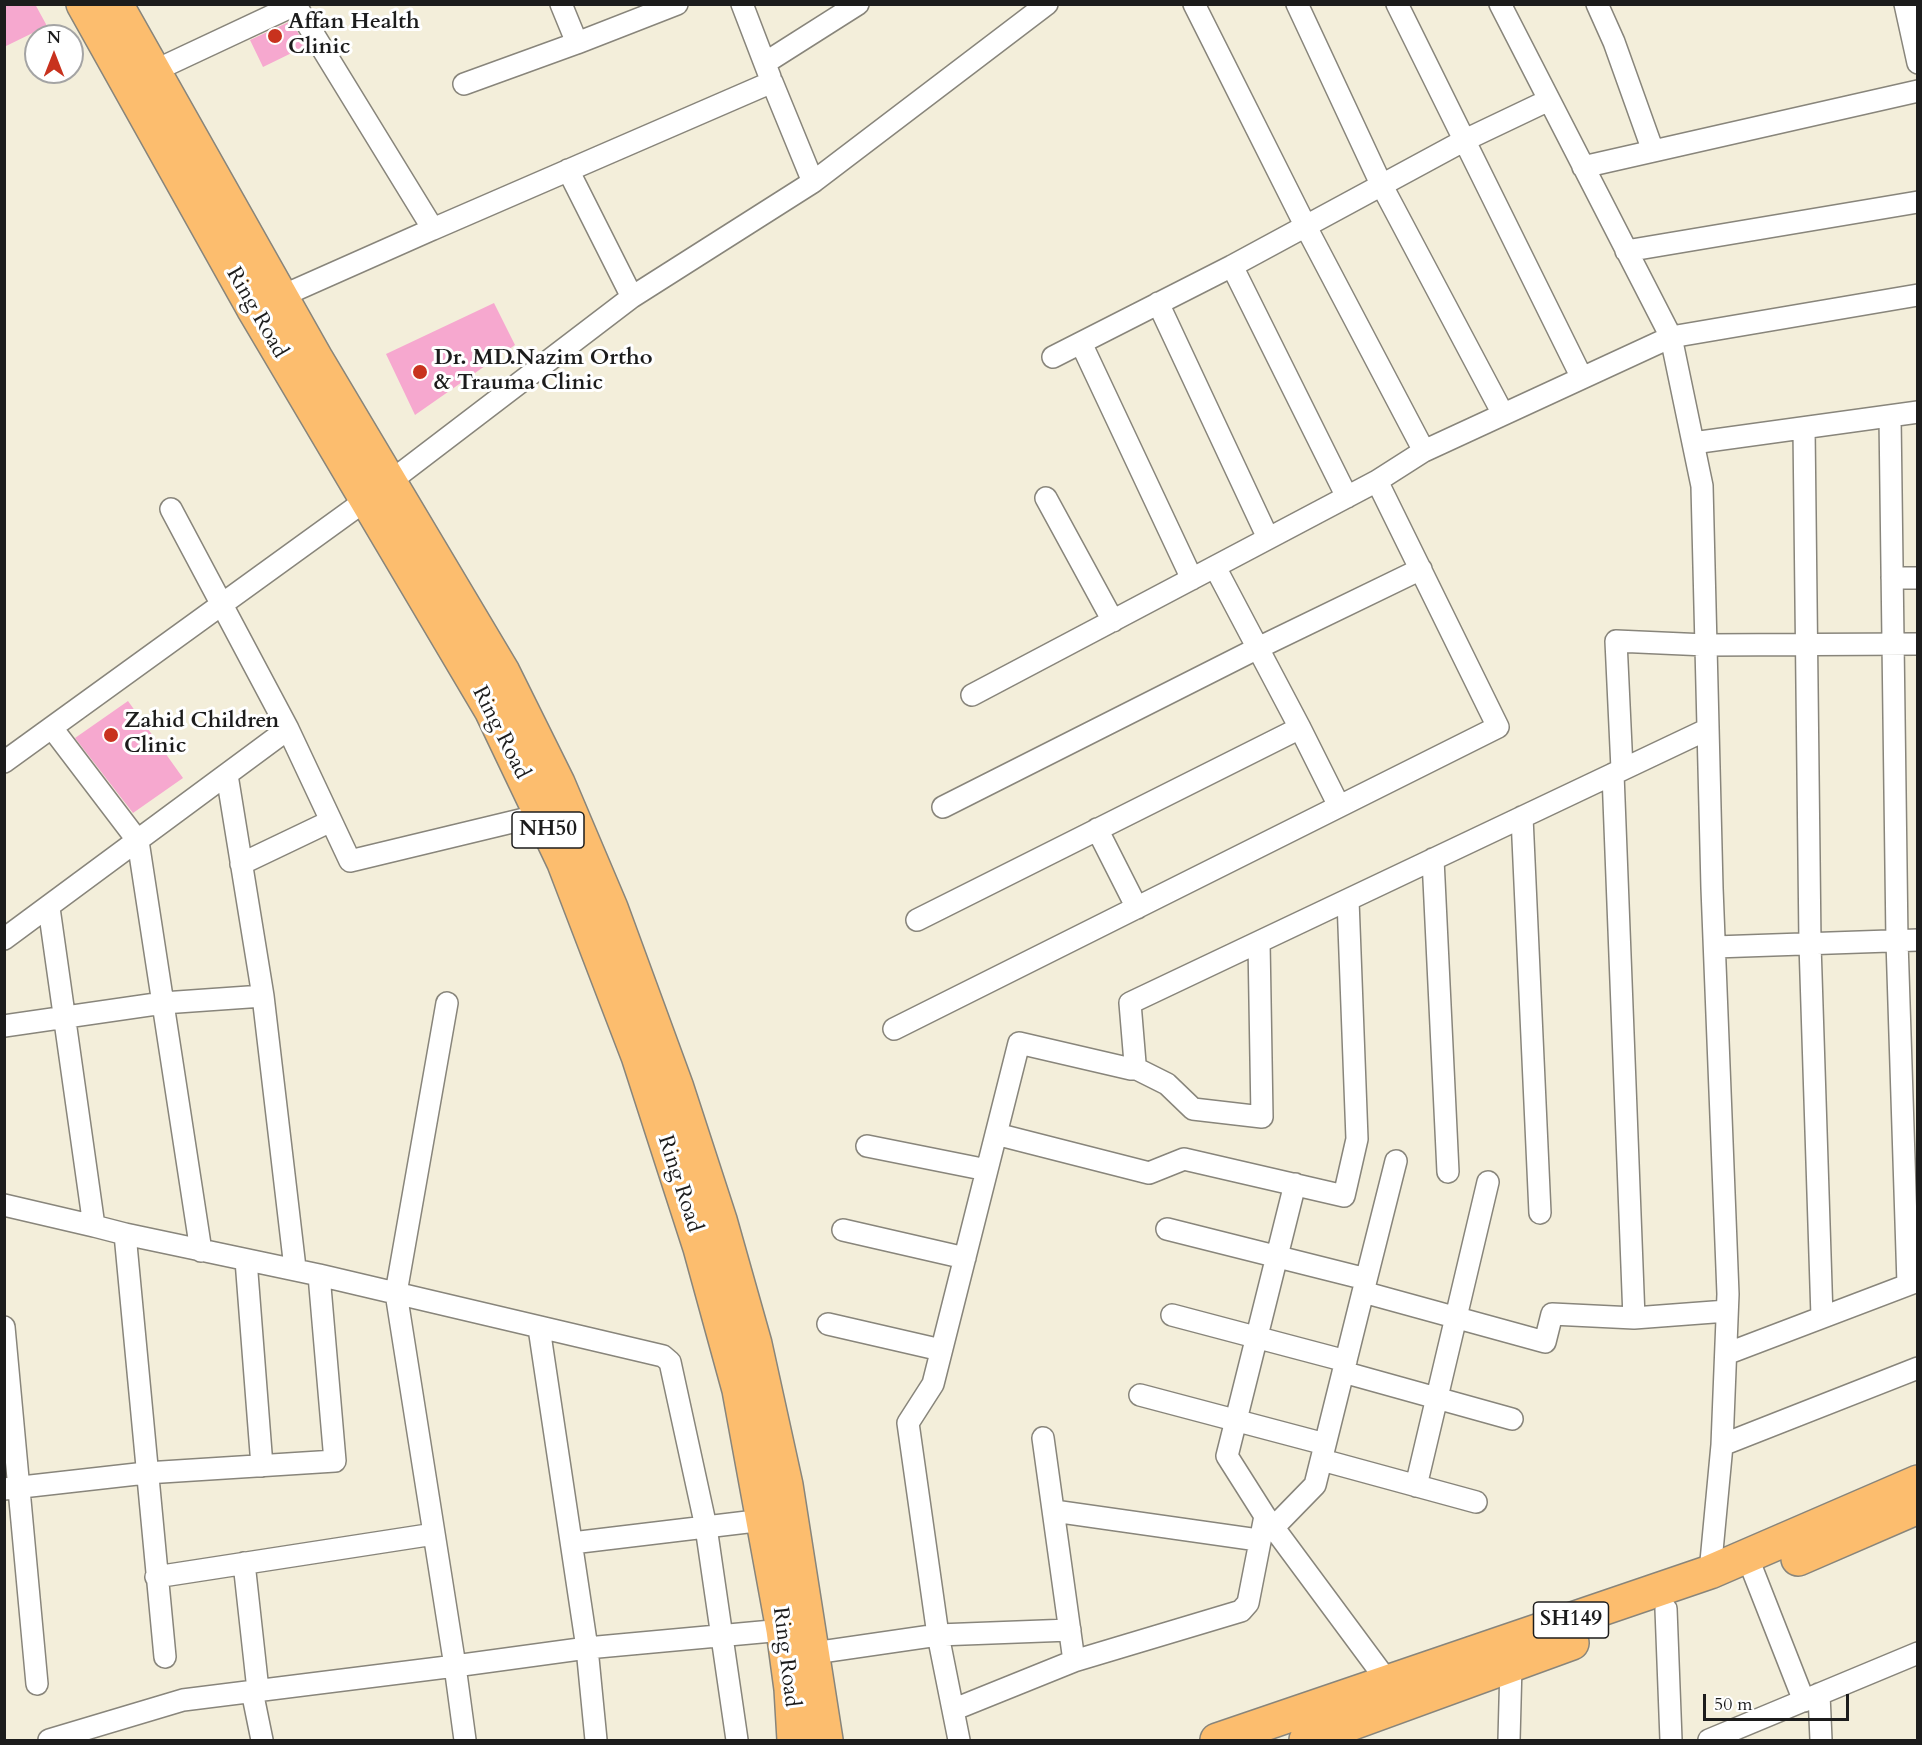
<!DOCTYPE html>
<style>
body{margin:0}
#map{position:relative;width:1922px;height:1745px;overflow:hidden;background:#f3eeda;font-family:Cardo,serif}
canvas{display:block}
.frame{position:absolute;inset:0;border:6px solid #1c1c1c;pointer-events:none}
.north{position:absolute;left:24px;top:24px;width:60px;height:60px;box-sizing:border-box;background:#fff;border:2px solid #a4a4a4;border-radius:50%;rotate:0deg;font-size:16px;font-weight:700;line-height:24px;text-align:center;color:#1c1c1c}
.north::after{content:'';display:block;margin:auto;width:21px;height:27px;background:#c8321e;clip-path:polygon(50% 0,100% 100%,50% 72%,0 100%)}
.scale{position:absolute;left:1703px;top:1694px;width:146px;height:27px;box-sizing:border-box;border:3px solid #1c1c1c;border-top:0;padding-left:8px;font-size:18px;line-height:21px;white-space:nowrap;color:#1c1c1c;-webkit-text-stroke:4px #fff;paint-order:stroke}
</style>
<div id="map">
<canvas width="1922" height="1745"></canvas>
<div class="frame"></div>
<div class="north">N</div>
<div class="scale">50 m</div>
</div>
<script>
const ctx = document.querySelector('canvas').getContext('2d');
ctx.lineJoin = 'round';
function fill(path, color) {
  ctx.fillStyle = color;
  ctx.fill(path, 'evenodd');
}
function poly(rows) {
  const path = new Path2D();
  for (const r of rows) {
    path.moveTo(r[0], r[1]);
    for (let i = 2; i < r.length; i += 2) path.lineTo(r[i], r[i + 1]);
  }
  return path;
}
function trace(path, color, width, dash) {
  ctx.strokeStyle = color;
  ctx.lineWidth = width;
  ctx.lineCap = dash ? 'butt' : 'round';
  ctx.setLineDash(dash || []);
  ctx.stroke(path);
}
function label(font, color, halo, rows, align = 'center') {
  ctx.font = font + ' Cardo,serif';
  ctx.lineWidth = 6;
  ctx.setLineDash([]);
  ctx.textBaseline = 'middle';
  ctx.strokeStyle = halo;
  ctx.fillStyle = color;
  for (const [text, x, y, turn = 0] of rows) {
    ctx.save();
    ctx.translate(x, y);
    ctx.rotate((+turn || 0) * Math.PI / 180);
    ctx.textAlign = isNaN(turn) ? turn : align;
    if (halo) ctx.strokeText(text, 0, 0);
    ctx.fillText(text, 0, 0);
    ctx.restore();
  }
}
fill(poly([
 [4,4,35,4,47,26,4,47],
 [291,21,306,46,263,67,250,40],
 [494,303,515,345,415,415,386,354],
 [128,701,183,778,133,813,75,738]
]), '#f6a8cf');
const street = poly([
 [561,4,577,43,677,4],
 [742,4,770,77],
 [1297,4,1381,184,1503,414],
 [1397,4,1582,378],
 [1500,4,1671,337,1702,486,1712,888,1728,1294,1722,1445,1710,1572],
 [1597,4,1614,42,1653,151],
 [1905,4,1918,63],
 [765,63,858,4],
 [154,71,297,4],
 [464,84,577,43],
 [1583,167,1918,91],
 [568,170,632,297],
 [433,229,772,82,813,182],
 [1626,251,1918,202],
 [1232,266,1347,497],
 [282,296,433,229,295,4],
 [1158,303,1268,538],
 [1081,343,1192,579],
 [1053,357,1232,266,1465,140,1549,100],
 [1890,416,1897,941,1908,1284],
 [1804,428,1810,944,1822,1317],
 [1693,443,1918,412],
 [1424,451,1671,337,1918,295],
 [1046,498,1113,621],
 [1215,567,1300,728],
 [1892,578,1918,578],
 [972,695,1377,481,1424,451,1305,225,1194,4],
 [52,728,138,841,201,1251],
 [288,729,350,861,541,815],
 [4,762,366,500,632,297,813,182,1047,4],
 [1622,769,1616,641,1706,645,1918,644],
 [1613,774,1634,1318],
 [943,807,1258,648,1421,569],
 [1522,817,1540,1213],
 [1097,829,1137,908],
 [1433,859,1448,1172],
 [241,864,331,821],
 [49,908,94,1226,125,1234,165,1657],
 [917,920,1300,728,1339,806],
 [4,939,288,729,171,509],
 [1715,947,1918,940],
 [263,996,295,1268],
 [447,1003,396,1293,455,1666,587,1648,783,1630],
 [4,1026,163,1003,263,996,227,775],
 [894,1029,1498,727,1377,481],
 [1133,1067,1167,1084,1193,1109,1262,1117,1259,942],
 [996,1134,1149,1173,1184,1159,1344,1196,1357,1139,1348,900],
 [867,1146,987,1170],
 [1396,1161,1363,1292,1545,1342,1552,1314,1634,1318,1727,1311],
 [1295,1184,1227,1456,1265,1516,1388,1682],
 [4,1205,94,1226],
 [1167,1229,1366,1279],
 [843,1230,965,1258],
 [246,1260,262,1466],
 [319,1275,663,1356,670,1362,706,1527,737,1740],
 [1172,1315,1346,1361],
 [828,1324,941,1350],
 [4,1327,37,1684],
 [539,1328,587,1648,596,1740],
 [1726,1354,1918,1281],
 [1343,1372,1512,1419],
 [1140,1395,1325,1444],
 [1043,1438,1074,1661],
 [1722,1445,1918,1368],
 [1322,1460,1476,1502],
 [1416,1486,1488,1182],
 [4,1489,146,1473,335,1461,319,1275,125,1234],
 [1054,1511,1258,1540],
 [1274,1527,1315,1485,1363,1292],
 [572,1543,764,1520],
 [1747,1556,1804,1701],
 [244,1563,258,1690],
 [156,1577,434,1534],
 [1666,1609,1671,1740],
 [814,1653,938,1635,1070,1630],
 [252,1691,262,1740],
 [1819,1694,1821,1740],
 [955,1709,1074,1661,1241,1611,1248,1603,1265,1516],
 [49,1740,183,1700,455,1666,465,1740],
 [959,1740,938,1635,908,1423,933,1384,1019,1043,1131,1069,1135,1063,1130,1003,1708,729],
 [1509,1740,1511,1665],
 [1709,1740,1918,1653]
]);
const primary = poly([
 [1798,1559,1918,1507],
 [1217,1740,1710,1572,1918,1482],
 [1306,1740,1572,1643]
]);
const highway = poly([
 [83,4,253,308,491,710,564,863,638,1056,700,1248,739,1390,783,1630,791,1689,794,1740],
 [116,4,317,360,503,672,558,783,611,908,677,1088,720,1220,755,1344,786,1485,826,1740]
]);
trace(street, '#88857b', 24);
trace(primary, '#88857b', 36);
trace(highway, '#88857b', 36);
trace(street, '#fff', 21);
trace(primary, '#fcbd6e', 33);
trace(highway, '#fcbd6e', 33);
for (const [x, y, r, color] of [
 [275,36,8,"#c8321e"],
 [420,372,8,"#c8321e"],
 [111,735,8,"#c8321e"]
]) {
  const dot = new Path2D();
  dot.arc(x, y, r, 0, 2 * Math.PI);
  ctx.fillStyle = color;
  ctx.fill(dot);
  trace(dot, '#fff', 2);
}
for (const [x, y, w] of [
 [548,830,72],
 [1571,1620,75]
]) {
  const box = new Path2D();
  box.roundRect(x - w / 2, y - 18, w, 36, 4.5);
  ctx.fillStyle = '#fff';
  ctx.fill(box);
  trace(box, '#1c1c1c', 1.5);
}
label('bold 21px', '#1c1c1c', null, [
 ["NH50",548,830],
 ["SH149",1571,1620]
]);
label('bold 22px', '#1c1c1c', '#fff', [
 ["Affan Health",288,23],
 ["Clinic",288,48],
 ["Dr. MD.Nazim Ortho",434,359],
 ["& Trauma Clinic",434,384],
 ["Zahid Children",124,722],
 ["Clinic",124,747]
], 'left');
label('22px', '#1c1c1c', '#fff', [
 ["Ring Road",256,313,60],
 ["Ring Road",500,733,63],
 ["Ring Road",679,1184,72],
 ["Ring Road",785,1657,83]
]);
</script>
